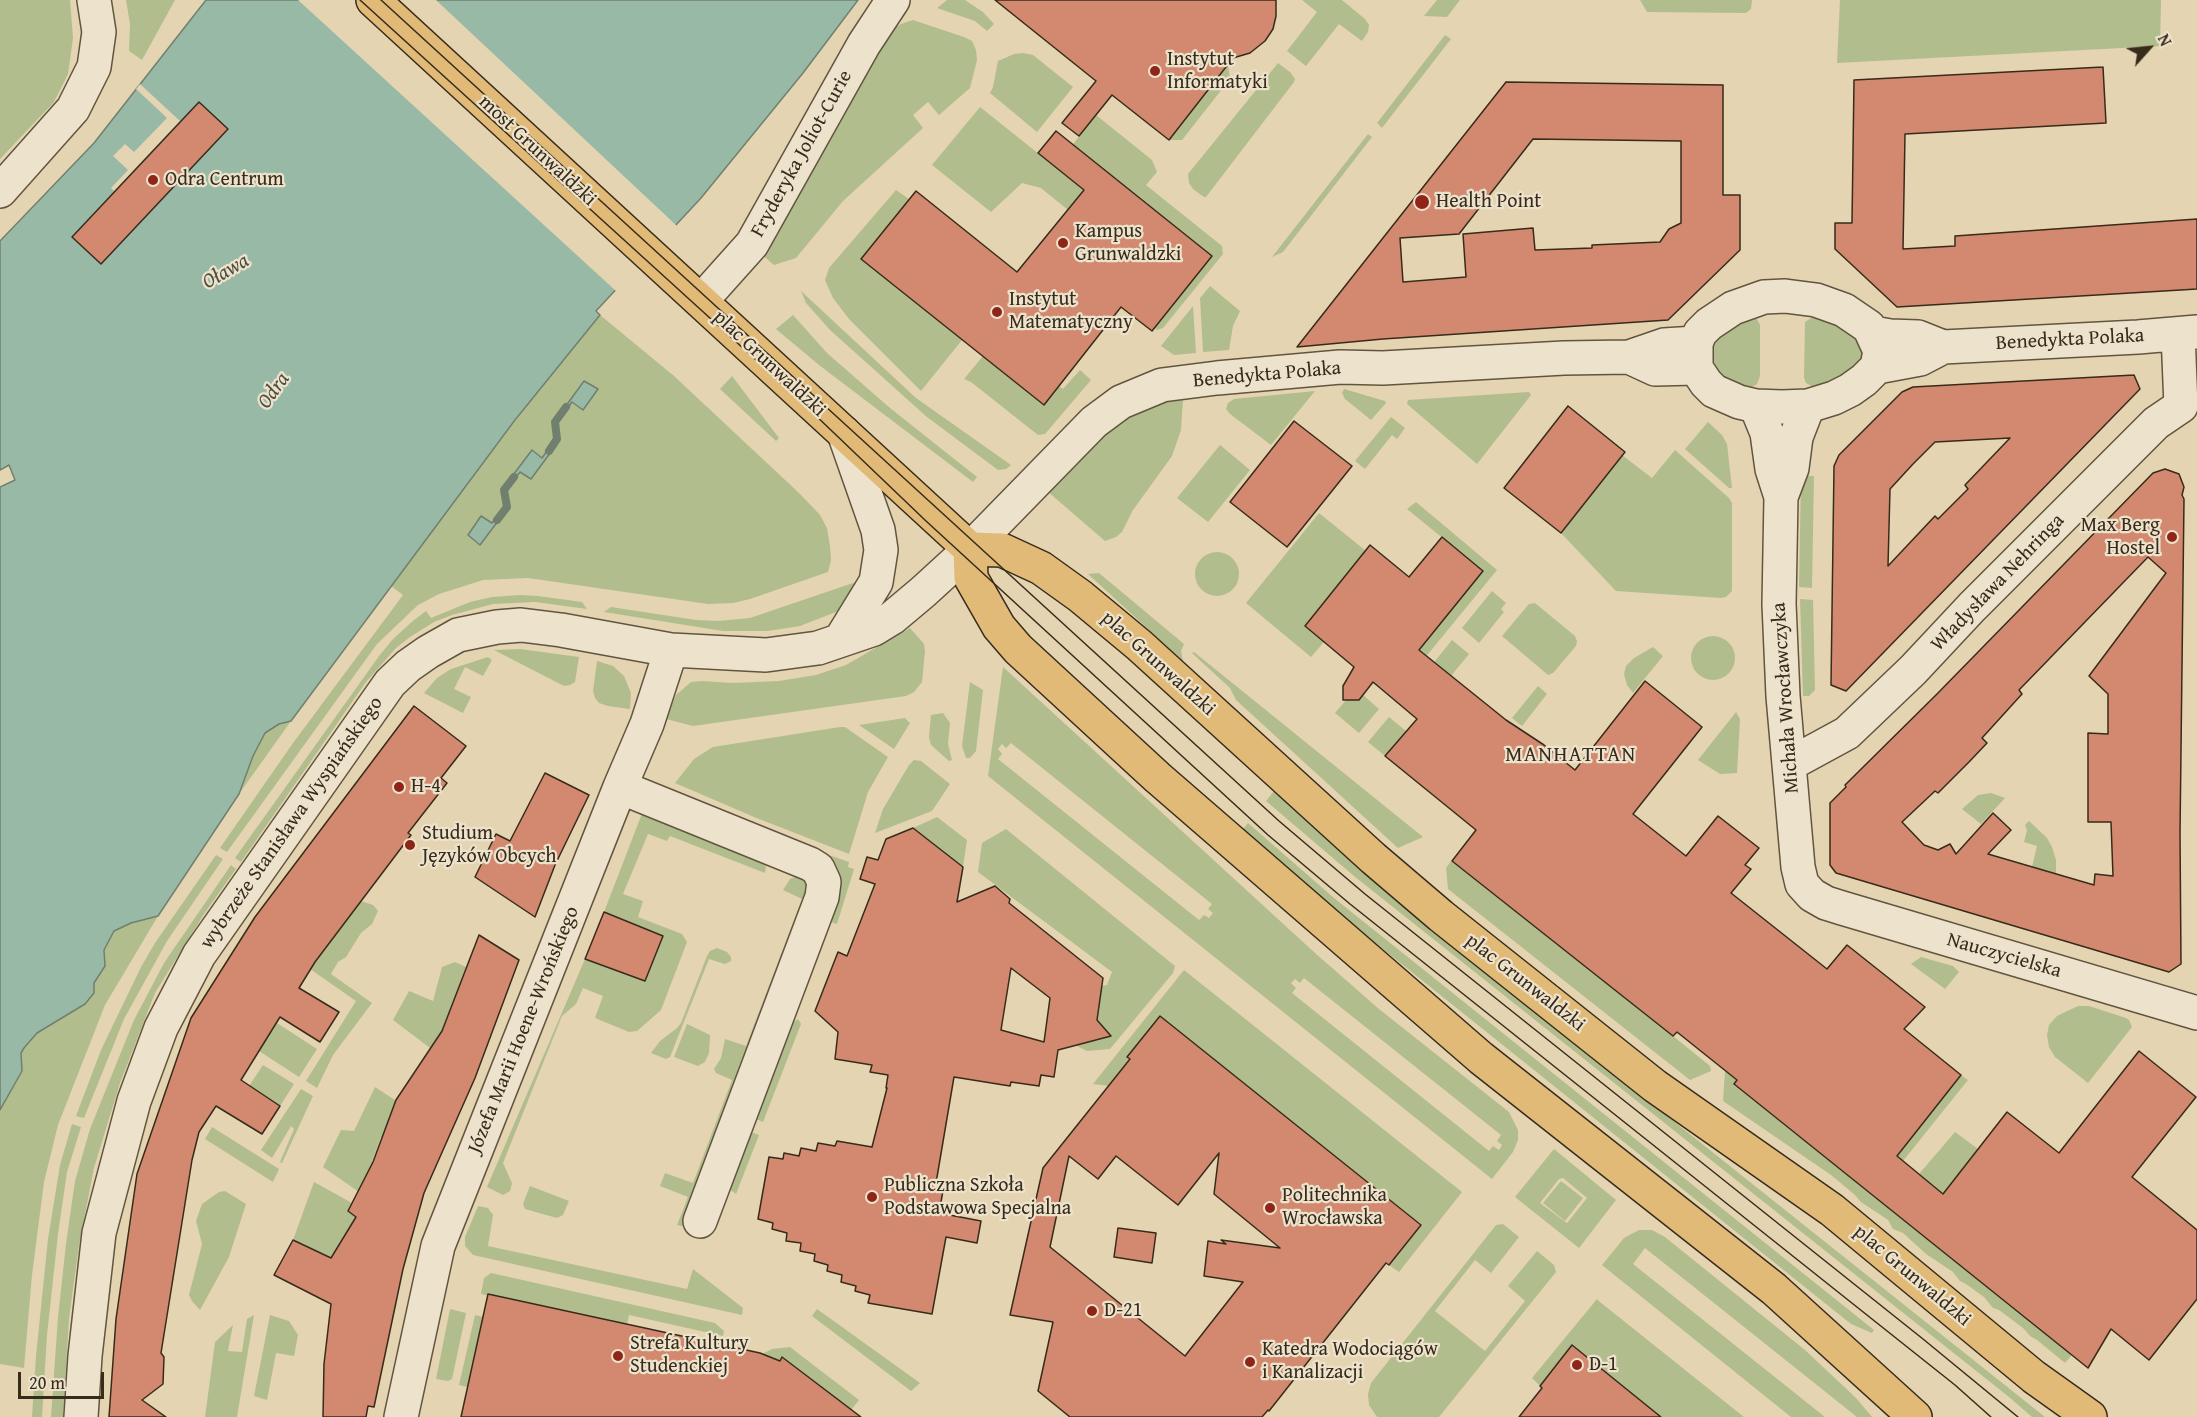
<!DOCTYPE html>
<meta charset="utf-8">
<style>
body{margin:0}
#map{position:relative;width:2197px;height:1417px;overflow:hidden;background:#e4d4b1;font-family:"Gentium Book Plus",serif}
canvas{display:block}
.north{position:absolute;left:2119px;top:18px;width:60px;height:60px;-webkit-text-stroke:4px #ede3cc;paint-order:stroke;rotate:63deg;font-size:16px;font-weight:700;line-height:24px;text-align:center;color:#372b1b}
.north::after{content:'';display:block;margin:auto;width:21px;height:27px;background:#372b1b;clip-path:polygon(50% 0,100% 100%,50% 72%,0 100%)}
.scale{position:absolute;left:18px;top:1372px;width:86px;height:27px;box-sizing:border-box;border:3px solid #372b1b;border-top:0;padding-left:8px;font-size:18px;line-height:21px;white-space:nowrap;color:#372b1b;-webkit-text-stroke:4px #ede3cc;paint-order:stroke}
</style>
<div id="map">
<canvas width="2197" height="1417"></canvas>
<div class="north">N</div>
<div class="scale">20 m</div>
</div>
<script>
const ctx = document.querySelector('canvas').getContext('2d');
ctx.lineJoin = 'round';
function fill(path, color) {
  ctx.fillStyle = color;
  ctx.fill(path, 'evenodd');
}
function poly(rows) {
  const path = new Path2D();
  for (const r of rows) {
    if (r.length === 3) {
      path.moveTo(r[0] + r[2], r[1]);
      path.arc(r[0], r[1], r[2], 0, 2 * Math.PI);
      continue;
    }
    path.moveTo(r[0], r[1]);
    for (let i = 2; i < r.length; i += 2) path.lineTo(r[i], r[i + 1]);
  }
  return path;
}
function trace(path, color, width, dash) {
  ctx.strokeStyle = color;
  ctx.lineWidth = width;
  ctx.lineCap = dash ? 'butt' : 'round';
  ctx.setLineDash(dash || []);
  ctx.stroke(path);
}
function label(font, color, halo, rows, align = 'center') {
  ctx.font = font + ' "Gentium Book Plus",serif';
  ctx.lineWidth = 4.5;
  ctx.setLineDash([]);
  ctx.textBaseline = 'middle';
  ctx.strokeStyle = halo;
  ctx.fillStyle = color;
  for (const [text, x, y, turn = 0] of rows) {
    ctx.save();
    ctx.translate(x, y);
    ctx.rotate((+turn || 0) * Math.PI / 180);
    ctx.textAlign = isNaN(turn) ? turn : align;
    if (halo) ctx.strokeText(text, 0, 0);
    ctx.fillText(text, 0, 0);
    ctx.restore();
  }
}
fill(poly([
 [0,0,70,0,73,38,68,74,54,102,0,159],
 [126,0,175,0,142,60,129,51,130,24],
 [947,0,965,0,983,12,994,24,987,31,975,21,937,8],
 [1302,0,1342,0,1365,19,1369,25,1368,32,1362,41,1339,24,1306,66,1287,51,1317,12],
 [1437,0,1460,0,1447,17,1424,16],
 [1640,0,1752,0,1751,9,1746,13,1647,12],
 [1840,0,2161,0,2160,46,1837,63],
 [913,20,964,37,972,41,976,50,977,60,970,88,939,115,928,102,913,115,923,128,843,201,796,258,774,265,761,254,870,64,893,29,901,24],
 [1445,35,1451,39,1382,128,1377,123],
 [1023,53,1033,55,1073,87,1037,132,990,93,993,87,998,61,1014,54],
 [1278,63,1290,72,1295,79,1294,82,1206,197,1204,197,1193,189,1189,183,1188,174],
 [1228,65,1230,79,1182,140,1169,140],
 [980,107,1084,190,1068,210,1041,188,1022,183,991,212,932,165],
 [1096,115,1152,160,1157,172,1146,185,1222,246,1223,254,1163,328,1157,330,1155,328,1212,256,1063,157],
 [1368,134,1372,137,1283,252,1272,257],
 [896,190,909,199,861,259,962,340,921,391,849,319,833,298,825,280,829,268],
 [1210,286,1240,311,1233,326,1229,350,1203,352,1200,298],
 [801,291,916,398,1011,465,1006,469,998,470,927,417,830,330,806,303],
 [1193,306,1196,353,1174,355,1161,346],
 [600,315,674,376,799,493,820,515,827,528,830,546,831,560,828,572,750,599,733,603,708,604,528,578,483,580,439,594,418,605,377,644,227,852,220,848,293,743,403,595,391,586,552,372],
 [793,315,827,353,890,408,977,477,973,482,819,365,776,329],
 [1814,316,1820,316,1860,337,1864,357,1851,372,1820,387,1813,387,1806,383,1804,378,1805,322],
 [1752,318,1757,319,1760,325,1760,376,1757,384,1749,389,1725,379,1712,369,1712,341,1731,326],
 [983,356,1043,405,1059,386,1063,389,1080,370,1091,380,1045,434,1038,435,971,382,964,379],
 [732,376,779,438,776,441,720,389],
 [1344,389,1385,401,1386,403,1371,420,1345,399,1342,393],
 [1315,391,1271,445,1230,414,1226,409,1228,403,1234,399],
 [1529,392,1531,395,1477,464,1407,404,1408,400],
 [1183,399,1181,430,1172,456,1133,510,1122,532,1116,537,1105,541,1047,491,1105,431,1146,405],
 [1391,417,1405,428,1397,439,1392,435,1365,469,1355,461],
 [1708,422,1722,435,1727,444,1732,488,1729,488,1685,449],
 [1220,445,1250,470,1208,522,1177,498],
 [1675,450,1729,498,1732,503,1732,591,1726,597,1721,598,1616,591,1561,533,1622,455,1652,478],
 [1801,476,1814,476,1812,588,1799,587],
 [1416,502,1497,570,1410,676,1403,670,1483,571,1407,509],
 [1319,513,1366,551,1305,626,1324,642,1311,657,1246,603],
 [1217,574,22],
 [1099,573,1184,644,1181,651,1183,661,1088,574],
 [853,583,859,585,847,603,836,612,800,626,768,631,723,631,604,612,611,607,696,620,718,621,739,619,750,618],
 [1492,591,1506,603,1501,609,1504,612,1479,643,1462,628],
 [520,595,538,596,582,602,587,609,535,602,493,604,452,615,434,622,410,637,396,648,366,682,241,862,235,858,379,656,393,639,414,620,426,611,431,618,470,602,492,597],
 [1800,599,1813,600,1815,690,1809,696,1803,696],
 [1535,603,1575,636,1577,641,1576,646,1553,673,1548,675,1502,636,1529,604],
 [910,628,924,644,925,651,922,682,914,692,906,696,693,726,666,719,676,695,691,682,701,681,733,683,779,681,816,675,846,665],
 [1713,658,22],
 [1452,640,1469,654,1419,715,1402,702],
 [1653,647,1663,656,1633,693,1627,685,1624,674,1626,666,1634,658],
 [520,649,579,657,575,682,570,685,564,686,494,650],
 [1194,652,1423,837,1398,848,1236,700,1230,688,1192,653],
 [488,657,492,660,483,676,465,667,454,689,471,697,463,713,424,693,437,678,451,669],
 [597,661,613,666,624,676,631,693,630,709,608,706,599,703,595,698,593,691],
 [1003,667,1315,953,1379,1009,1509,1112,1518,1130,1518,1140,1513,1152,1492,1179,988,776],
 [1011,743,1212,904,1208,909,1213,913,1209,918,1204,915,1199,920,998,759,1002,754,998,749,1002,744,1006,748],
 [1304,978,1501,1135,1497,1141,1502,1145,1499,1150,1493,1146,1489,1151,1292,993,1296,988,1291,983,1295,979,1300,983],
 [970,682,983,690,976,751,970,758,966,758,962,746],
 [1538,686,1547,694,1522,726,1512,718],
 [1363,695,1379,709,1359,733,1335,713,1347,699,1358,700],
 [1736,712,1740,719,1737,773,1720,774,1698,760],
 [943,713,950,723,948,744,952,760,949,761,931,745,929,737,931,715],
 [1389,717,1406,731,1385,756,1368,742],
 [905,718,910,723,894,749,859,725],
 [291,721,239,794,253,756,265,733,279,724],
 [840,727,845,727,888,757,868,792,849,854,754,817,675,783,694,759,713,747],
 [914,760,921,761,950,784,932,811,875,833,883,809,909,765],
 [1274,791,1382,889,2045,1417,2032,1417,2009,1397,1354,876,1266,801],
 [1991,793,2005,798,1981,824,1962,809,1978,795],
 [643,811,763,861,766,867,765,873,670,836,667,841,648,834,623,894,643,901,638,917,682,934,687,942,661,1010,637,1031,629,1032,595,1018,603,996,583,988,576,1004,562,1016,503,1163,512,1183,510,1191,503,1195,487,1187,585,959,645,981,663,936,604,912],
 [937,817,967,840,963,867,913,828],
 [2029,821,2047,838,2052,847,2056,860,2056,874,2032,867,2037,846,2024,842,2027,830,2025,825],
 [1248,823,1334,898,1874,1330,1872,1333,1851,1324,1328,905,1240,833],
 [1006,829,1175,966,1173,973,1110,1049,1087,1051,1075,1045,1110,1036,1097,1020,1101,986,1107,985,1112,972,978,872,982,843],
 [826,854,849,862,848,867,854,869,837,924,831,922,826,913,823,857],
 [216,855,223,859,167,941,124,1019,84,1118,76,1116,101,1050,141,967,155,943],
 [1451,861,1673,1036,1710,1066,1711,1071,1690,1080,1448,889,1446,868],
 [231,865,236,869,204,914,155,993,120,1083,94,1168,79,1245,69,1319,63,1417,51,1417,58,1317,66,1244,75,1181,90,1129,134,1020,164,963],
 [798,876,803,876,811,893,690,1228,677,1225,688,1197,660,1186,665,1173,693,1183,732,1080,716,1073,714,1069,721,1058,725,1039,746,1046,802,899,783,890,790,879],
 [361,901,373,905,378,911,372,924,361,933,346,957,338,962,331,974,372,1003,333,1055,317,1088,306,1081,356,1001,310,969],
 [158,916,105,1005,58,1125,44,1182,32,1275,24,1368,0,1364,0,1110,22,1071,21,1053,24,1048,37,1033,81,1006,93,993,94,983,105,966,104,950,114,931,131,923],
 [717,948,727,952,731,957,731,961,725,964,709,959,670,1057,666,1059,651,1053,660,1041,677,1028,681,1023,707,956,710,951],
 [1921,957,1953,966,1959,972,1945,989,1911,964],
 [455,962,466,967,434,1051,393,1020,409,991,433,1001,442,967],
 [1184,970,1462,1192,1399,1272,1389,1265,1421,1224,1161,1017,1128,1057,1130,1059,1109,1086,1093,1084],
 [2078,1006,2089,1006,2126,1018,2129,1020,2132,1027,2088,1083,2055,1057,2049,1047,2047,1035,2049,1025,2057,1016],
 [798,1019,801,1024,763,1122,756,1119,780,1031],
 [277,1023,317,1049,299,1077,259,1051],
 [687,1024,710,1035,709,1053,705,1062,698,1066,674,1057],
 [263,1065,294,1084,280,1106,249,1086],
 [1725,1071,1737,1080,1734,1085,2072,1355,2065,1363,2037,1340,2030,1336,2023,1328,1999,1310,1993,1308,1984,1297,1966,1284,1960,1281,1953,1272,1926,1254,1903,1233,1893,1229,1888,1220,1861,1202,1855,1195,1831,1175,1723,1101],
 [1961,1075,1968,1080,1903,1161,1897,1156],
 [375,1087,404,1106,384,1138,381,1137,372,1161,375,1164,359,1192,323,1167,341,1130,354,1131],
 [301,1089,313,1096,282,1163,280,1162,294,1129,291,1126,272,1158,261,1150],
 [72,1124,81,1127,67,1172,58,1234,47,1335,42,1417,32,1417,36,1356,48,1239,60,1165],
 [212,1127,279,1169,273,1182,205,1139],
 [751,1132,759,1135,736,1194,728,1188],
 [1955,1132,1978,1149,1943,1194,1919,1174],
 [1554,1149,1616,1200,1579,1248,1515,1197],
 [1563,1178,1587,1198,1567,1223,1540,1203,1559,1179],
 [1561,1181,1583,1198,1565,1221,1543,1203],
 [314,1182,352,1203,348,1211,356,1217,357,1273,293,1240],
 [530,1186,569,1201,563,1215,557,1218,525,1209,523,1204],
 [225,1191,246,1204,229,1257,200,1310,192,1301,189,1295,202,1244,196,1221,202,1204,219,1192],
 [478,1206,488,1208,493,1215,488,1246,687,1289,693,1269,743,1308,742,1315,473,1255,465,1246,465,1237],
 [1503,1224,1519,1237,1491,1273,1475,1260,1435,1311,1485,1351,1525,1301,1508,1286,1537,1251,1554,1265,1556,1272,1439,1417,1377,1417,1369,1405,1368,1394,1371,1383,1496,1225],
 [1639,1230,1652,1230,1665,1237,1805,1350,1856,1398,1872,1417,1857,1417,1645,1248,1633,1264,1825,1417,1791,1417,1602,1265,1624,1238],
 [491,1273,715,1323,724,1331,723,1336,629,1315,627,1325,481,1294,484,1278],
 [1597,1299,1600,1302,1744,1417,1661,1417,1572,1345,1540,1386,1532,1378],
 [450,1309,466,1313,452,1379,448,1381,436,1379],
 [817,1309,920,1383,911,1391,812,1316],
 [254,1315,237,1417,205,1417,215,1342,233,1325,228,1351,242,1352,247,1319],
 [270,1315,289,1321,298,1335,294,1356,276,1353,267,1400,254,1396],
 [475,1315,483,1317,467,1387,459,1385],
 [790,1347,859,1400,851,1410,783,1357,766,1378,762,1354,772,1349]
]), '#b2bd8d');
const water = poly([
 [206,0,858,0,803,73,701,198,596,311,600,315,515,420,291,721,279,724,265,733,253,756,239,794,158,916,131,923,114,931,104,950,105,966,94,983,94,993,85,1004,37,1033,24,1048,21,1053,22,1071,0,1110,0,487,15,480,9,465,0,470,0,241,94,143,206,0],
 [584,381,598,389,583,410,572,402,562,416,560,414,584,381],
 [553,442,556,445,531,479,520,472,510,485,507,483,532,450,542,458,553,442],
 [501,511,504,513,480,545,468,535,481,516,492,523,501,511]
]);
fill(water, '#97b9a6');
trace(water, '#71806e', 1.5);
fill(poly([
 [298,0,436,0,677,226,616,291],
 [140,84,180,121,114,191,111,188,128,170,113,156,125,144,134,152,167,118,136,89]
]), '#e4d4b1');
trace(poly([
 [549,451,557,439,555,422,566,407],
 [497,520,507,507,504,490,514,477]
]), '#71806e', 8);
const building = poly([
 [995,0,1276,0,1276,16,1273,29,1265,41,1250,53,1233,58,1169,140,1112,95,1079,136,1062,123,1096,81,995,0],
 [2103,67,2106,123,1905,134,1903,249,1955,246,1955,236,2197,219,2197,289,1897,307,1835,249,1835,223,1852,223,1854,80,2103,67],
 [1506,82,1723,85,1723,195,1740,195,1740,250,1668,320,1383,339,1297,347,1506,82],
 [1533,139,1681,141,1681,223,1669,229,1660,242,1592,245,1592,248,1535,250,1533,228,1463,234,1466,277,1403,282,1400,238,1459,234,1533,139],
 [199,102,228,129,101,264,72,237,199,102],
 [1056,131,1212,256,1152,331,1121,307,1044,405,861,259,916,191,1017,272,1084,190,1038,153,1056,131],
 [2134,375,2140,389,1846,691,1831,685,1834,466,1839,455,1902,392,1913,387,2134,375],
 [2010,438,1965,485,1968,489,1938,519,1935,516,1888,566,1890,489,1913,464,1935,442,2010,438],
 [1568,406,1625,452,1561,533,1504,488,1568,406],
 [1294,421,1352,466,1287,547,1230,502,1294,421],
 [2165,469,2179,474,2184,487,2182,495,2184,499,2180,833,2181,964,2169,972,1836,873,1830,865,1830,803,1846,787,1845,785,1937,694,2153,473,2165,469],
 [2148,557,2166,573,2089,676,2108,694,2108,734,2088,733,2088,822,2111,822,2113,876,2095,874,2094,885,1988,854,2011,830,1993,813,1956,854,1950,844,1938,850,1924,845,1902,822,1935,791,1938,793,1969,762,1987,743,1982,738,2022,694,2019,690,2148,557],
 [1442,537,1483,571,1419,650,1506,720,1544,745,1575,770,1645,681,1702,727,1633,814,1686,856,1718,816,1759,848,1745,865,1751,869,1731,893,1827,969,1847,945,1925,1007,1904,1029,1961,1075,1897,1156,1943,1194,2007,1112,2059,1153,2139,1051,2196,1097,2132,1177,2197,1230,2197,1299,2149,1360,2111,1329,2088,1368,1734,1084,1737,1080,1677,1032,1673,1036,1452,861,1476,830,1385,756,1417,719,1373,682,1359,700,1343,700,1343,686,1354,667,1305,626,1370,545,1409,577,1442,537],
 [414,706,466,746,441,778,447,783,408,833,411,835,315,962,299,988,339,1012,320,1042,280,1017,241,1080,280,1106,262,1134,216,1106,199,1132,192,1160,161,1353,164,1357,163,1384,142,1400,166,1417,109,1417,116,1319,137,1174,191,1018,255,917,414,706],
 [545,773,589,795,555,865,535,917,475,877,496,834,510,841,545,773],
 [913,828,963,867,957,902,995,886,1010,899,1009,903,1103,978,1097,1020,1111,1036,1058,1050,1054,1077,1041,1075,1039,1086,1011,1082,1010,1086,954,1077,936,1183,944,1185,939,1213,981,1221,977,1243,946,1237,932,1314,868,1303,870,1295,855,1291,856,1286,841,1282,842,1275,827,1271,828,1265,814,1261,815,1254,800,1251,801,1243,786,1241,787,1233,772,1229,773,1223,758,1219,769,1157,783,1159,784,1153,799,1156,801,1148,816,1151,818,1143,835,1146,837,1141,872,1147,887,1088,886,1088,888,1075,870,1072,872,1065,835,1059,838,1032,815,1011,838,952,847,956,875,884,860,879,867,857,878,860,886,839,913,828],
 [1011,968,1050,998,1044,1042,1001,1030,1011,968],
 [604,912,663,936,645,981,585,959,604,912],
 [479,935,519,960,475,1078,424,1193,403,1269,374,1407,368,1406,366,1417,323,1417,324,1364,331,1304,274,1275,293,1240,331,1258,356,1217,348,1211,373,1162,396,1100,442,1031,479,935],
 [1160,1016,1421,1225,1389,1265,1386,1263,1269,1411,1268,1410,1262,1417,1070,1417,1038,1391,1053,1322,1010,1315,1043,1168,1130,1059,1127,1057,1160,1016],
 [1219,1153,1214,1194,1280,1248,1221,1240,1226,1244,1208,1241,1204,1276,1243,1282,1185,1356,1050,1247,1069,1156,1098,1179,1116,1156,1178,1205,1219,1153],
 [1118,1228,1156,1233,1152,1263,1114,1257,1118,1228],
 [488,1294,760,1353,780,1361,782,1357,861,1417,461,1417,488,1294],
 [1572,1345,1661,1417,1519,1417,1542,1388,1540,1386,1572,1345]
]);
fill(building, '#d3896f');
trace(building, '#372b1b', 1.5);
const minor = poly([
 [0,191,73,109,94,67,99,32,94,0],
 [1785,296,1816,300,1844,310,1869,327,1880,351,1877,367,1864,380,1850,390,1834,398,1808,406,1782,407,1756,406,1739,402,1714,391,1706,383,1696,368,1696,343,1700,333,1709,324,1733,308,1764,297,1785,296],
 [701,301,752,244,864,44,893,0],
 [1873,333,1890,336,1918,337,1943,347,2138,337,2197,332],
 [2178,334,2181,406],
 [1629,357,1655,369,1696,368],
 [1877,367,1920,359,1943,347],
 [1756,406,1767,433,1772,469,1781,497],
 [1808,406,1796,437,1792,468,1781,497,1779,604,1783,696,1798,867,1802,884,1812,895,1826,903,1842,908,2197,1013],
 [841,639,876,582,881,550,878,530,844,433],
 [1790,764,1847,733,1913,670,1972,607,2156,423,2181,406],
 [620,787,810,864,818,869,824,882,822,897,700,1221],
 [81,1417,85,1356,99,1233,134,1101,161,1028,199,955,390,683,408,666,428,652,458,635,497,627,521,625,561,630,671,650,766,655,818,648,874,629,892,618,923,592,970,549,1094,422,1121,402,1162,385,1217,378,1340,367,1383,368,1564,358,1629,357,1664,345,1696,343],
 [401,1417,438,1246,620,787,647,724,671,650]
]);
const major = poly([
 [373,0,970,549,1002,550,1041,568,1080,596,1139,645,1373,858,1441,916,1655,1086,1832,1210,2034,1377,2090,1417],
 [970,549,971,578,999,627,1018,649,1157,777,1481,1058,1774,1289,1915,1417]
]);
trace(minor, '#625540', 36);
trace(major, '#372b1b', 36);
trace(minor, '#ede3cc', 33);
trace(major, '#e2ba78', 33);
trace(poly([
 [360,0,788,389,926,521,1268,835,1350,904,1955,1385,1991,1417],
 [381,0,1279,821,1365,894,1923,1339,2018,1417]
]), '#372b1b', 1.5);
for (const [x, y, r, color] of [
 [1155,71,6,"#8f2418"],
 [153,180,6,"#8f2418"],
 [1422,202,8,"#8f2418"],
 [1063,243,6,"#8f2418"],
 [997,312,6,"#8f2418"],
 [2172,537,6,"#8f2418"],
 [399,787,6,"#8f2418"],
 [410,845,6,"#8f2418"],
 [872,1197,6,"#8f2418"],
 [1270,1208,6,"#8f2418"],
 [1092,1311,6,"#8f2418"],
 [618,1356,6,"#8f2418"],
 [1250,1362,6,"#8f2418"],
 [1577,1365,6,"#8f2418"]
]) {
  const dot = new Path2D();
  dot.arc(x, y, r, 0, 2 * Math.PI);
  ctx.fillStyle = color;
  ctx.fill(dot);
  trace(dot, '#ede3cc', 2);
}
label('20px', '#372b1b', '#ede3cc', [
 ["Instytut",1167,60],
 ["Informatyki",1167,83],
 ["Odra Centrum",165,180],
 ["Health Point",1436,202],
 ["Kampus",1075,232],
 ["Grunwaldzki",1075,255],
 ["Instytut",1009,300],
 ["Matematyczny",1009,323],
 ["Max Berg",2160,526,"right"],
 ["Hostel",2160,549,"right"],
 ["H-4",411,787],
 ["Studium",422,834],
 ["Języków Obcych",422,857],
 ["Publiczna Szkoła",884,1186],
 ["Podstawowa Specjalna",884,1209],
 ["Politechnika",1282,1196],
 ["Wrocławska",1282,1219],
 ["D-21",1104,1311],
 ["Strefa Kultury",630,1344],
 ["Studenckiej",630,1367],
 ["Katedra Wodociągów",1262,1350],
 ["i Kanalizacji",1262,1373],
 ["D-1",1589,1365]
], 'left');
label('20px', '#372b1b', '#ede3cc', [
 ["most Grunwaldzki",537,151,43],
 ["Fryderyka Joliot-Curie",802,154,-61],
 ["Benedykta Polaka",2070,340,-3],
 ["plac Grunwaldzki",769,364,43],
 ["Benedykta Polaka",1267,375,-5],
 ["Władysława Nehringa",1998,583,-46],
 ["plac Grunwaldzki",1158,664,42],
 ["Michała Wrocławczyka",1786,698,-94],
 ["wybrzeże Stanisława Wyspiańskiego",292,823,-55],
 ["Nauczycielska",2004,956,16],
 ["plac Grunwaldzki",1525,983,38],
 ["Józefa Marii Hoene-Wrońskiego",524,1030,-68],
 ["plac Grunwaldzki",1912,1276,40]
]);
label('italic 21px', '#4f4e3e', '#ede3cc', [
 ["Oława",226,272,-30],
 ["Odra",274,391,-54]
]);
ctx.letterSpacing = '1.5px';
label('21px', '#372b1b', '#ede3cc', [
 ["MANHATTAN",1571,756]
]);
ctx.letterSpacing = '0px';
</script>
